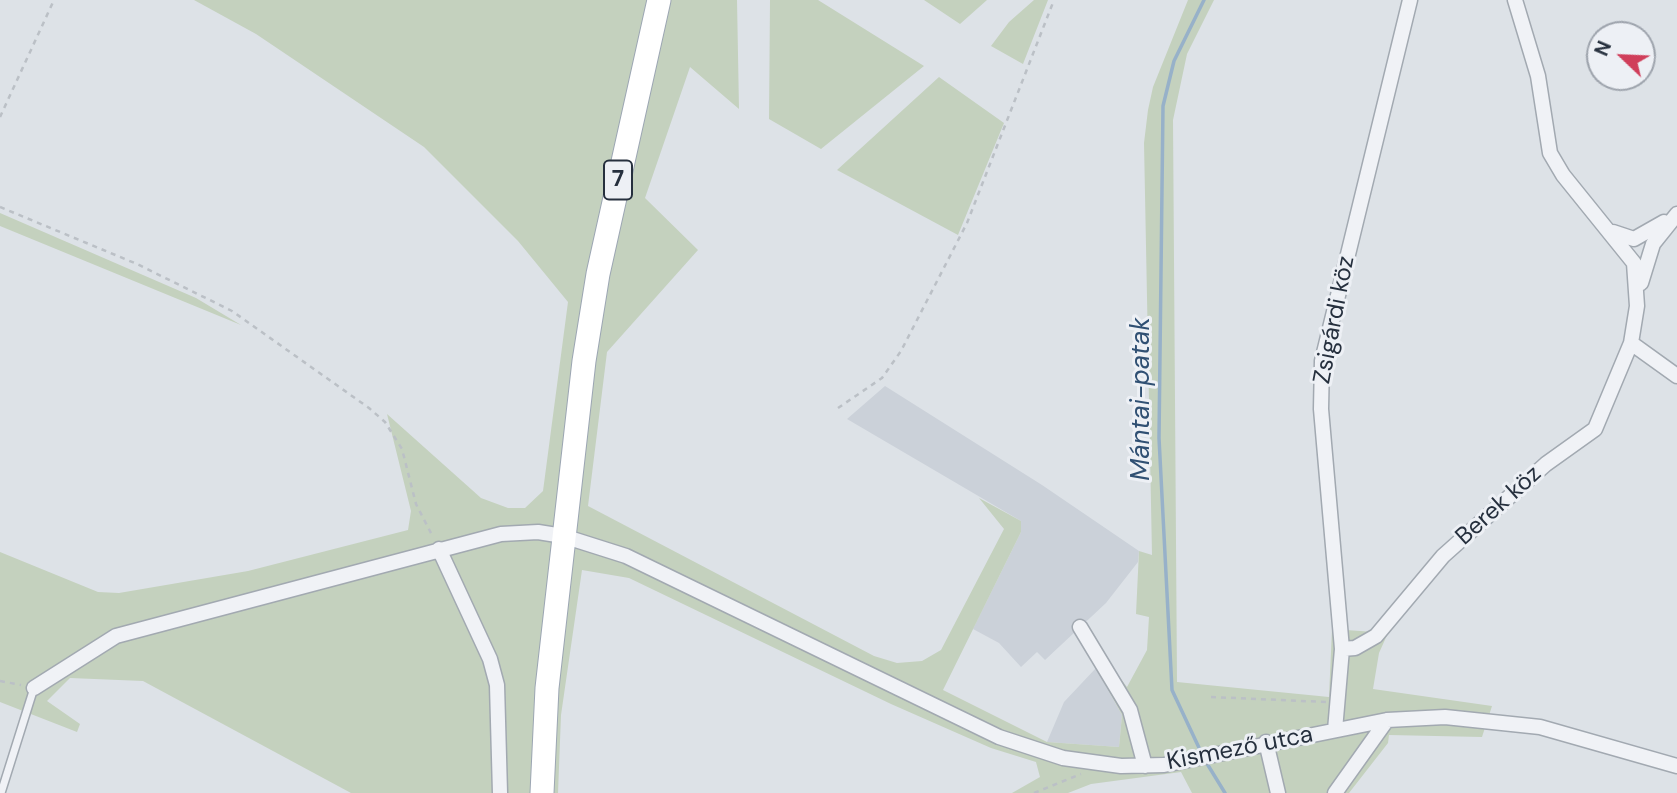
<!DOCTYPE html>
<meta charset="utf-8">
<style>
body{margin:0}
#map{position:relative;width:1677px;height:793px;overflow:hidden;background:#dde2e7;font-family:"DM Sans",sans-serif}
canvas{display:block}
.north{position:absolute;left:1586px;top:21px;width:70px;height:70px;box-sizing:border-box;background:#edf0f5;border:2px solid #9da3ac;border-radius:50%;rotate:293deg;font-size:19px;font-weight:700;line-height:28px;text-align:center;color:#26303e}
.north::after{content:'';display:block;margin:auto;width:24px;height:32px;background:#d03e5a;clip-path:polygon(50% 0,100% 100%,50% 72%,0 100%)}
</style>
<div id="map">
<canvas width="1677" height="793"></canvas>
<div class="north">N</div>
</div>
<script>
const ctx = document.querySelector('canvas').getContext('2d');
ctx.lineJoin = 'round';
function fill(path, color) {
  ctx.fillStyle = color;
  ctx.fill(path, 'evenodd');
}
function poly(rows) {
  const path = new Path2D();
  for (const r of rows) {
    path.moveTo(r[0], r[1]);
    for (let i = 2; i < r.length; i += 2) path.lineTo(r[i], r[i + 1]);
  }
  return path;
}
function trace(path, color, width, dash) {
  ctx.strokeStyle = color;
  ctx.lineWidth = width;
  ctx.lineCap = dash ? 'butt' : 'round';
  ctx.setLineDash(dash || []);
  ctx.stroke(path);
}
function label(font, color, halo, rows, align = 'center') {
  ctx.font = font + ' "DM Sans",sans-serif';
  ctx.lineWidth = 6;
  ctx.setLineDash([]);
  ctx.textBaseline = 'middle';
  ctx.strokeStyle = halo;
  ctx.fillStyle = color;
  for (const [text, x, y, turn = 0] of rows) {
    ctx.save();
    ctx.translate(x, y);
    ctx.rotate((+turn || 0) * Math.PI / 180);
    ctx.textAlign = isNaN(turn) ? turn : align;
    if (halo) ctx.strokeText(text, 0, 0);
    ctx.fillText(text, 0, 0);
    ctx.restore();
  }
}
fill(poly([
 [885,386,1042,485,1139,551,1138,562,1106,603,1045,660,1037,652,1021,667,999,643,973,629,1021,532,1021,521,847,419],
 [1096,668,1122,715,1119,747,1047,742,1064,702]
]), '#cbd1d9');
fill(poly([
 [194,0,737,0,739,109,690,67,645,198,698,250,607,352,588,506,874,656,897,663,922,661,941,650,1004,529,979,498,1021,521,1021,532,943,690,1047,742,1119,747,1122,715,1096,668,1105,659,1127,687,1147,650,1149,617,1136,614,1139,551,1152,555,1144,143,1148,110,1153,87,1188,0,1214,0,1187,54,1173,120,1177,682,1329,697,1332,629,1388,633,1379,653,1373,689,1492,706,1482,737,1389,735,1388,743,1349,793,1192,793,1181,772,1091,784,1068,793,1012,793,1040,777,1036,762,991,748,891,704,629,578,582,570,561,715,558,793,351,793,143,681,70,678,47,701,80,724,77,732,0,702,0,552,98,592,119,593,248,571,408,530,411,511,387,414,481,498,508,508,525,508,543,491,568,302,518,241,424,147,256,34],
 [770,0,818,0,924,66,821,149,769,119],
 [924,0,987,0,960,24],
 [1034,0,1048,0,1023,64,991,46,1009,22],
 [939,77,1004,123,958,235,837,170],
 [0,213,196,298,241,325,0,226]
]), '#c4d1be');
trace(poly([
 [1201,752,1172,690,1159,438,1163,106,1174,61,1204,0],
 [1206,762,1225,793]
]), '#97b1c9', 3.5);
const lane = poly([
 [1,793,34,688]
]);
const street = poly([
 [1613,232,1634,239,1664,222],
 [1641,283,1653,244,1677,214],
 [1631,343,1677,376],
 [439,549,490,659,497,685,500,793],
 [1080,627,1130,710,1145,766],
 [1342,649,1355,648,1376,636,1443,556,1546,464,1595,429,1631,343,1637,306,1634,263,1563,175,1550,153,1538,76,1515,0],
 [34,688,116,636,501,534,538,532,563,536,626,556,999,737,1063,758,1121,766,1164,765,1387,720,1445,717,1540,727,1677,766],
 [1335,730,1342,649,1321,409,1322,361,1410,0],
 [1266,742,1278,793],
 [1335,793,1387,720]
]);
const primary = poly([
 [542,793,547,688,584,361,598,274,659,0]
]);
trace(lane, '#a2a9b1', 10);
trace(street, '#a2a9b1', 17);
trace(primary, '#9ca6b3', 25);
trace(poly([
 [0,117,54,0],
 [0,207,137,264,232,311,369,408,385,422,402,449,416,504,433,537],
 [838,408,882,378,901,351,967,223,1054,0],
 [0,681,21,685],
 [1211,697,1326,702],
 [1034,793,1081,774]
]), '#bbc0c6', 2.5, [5, 5]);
trace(lane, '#f0f2f6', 7);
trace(street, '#f0f2f6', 14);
trace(primary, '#fff', 23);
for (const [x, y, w] of [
 [618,180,28]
]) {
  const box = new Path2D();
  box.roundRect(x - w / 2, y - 19.5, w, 39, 5);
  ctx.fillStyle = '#edf0f5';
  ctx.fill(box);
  trace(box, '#26303e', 2);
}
label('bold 23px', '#26303e', null, [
 ["7",618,180]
]);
label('24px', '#26303e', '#edf0f5', [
 ["Zsigárdi köz",1335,320,-79],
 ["Berek köz",1499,506,-42],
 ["Kismező utca",1240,749,-11]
]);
label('italic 26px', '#305073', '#edf0f5', [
 ["Mántai-patak",1142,399,-90]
]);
</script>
